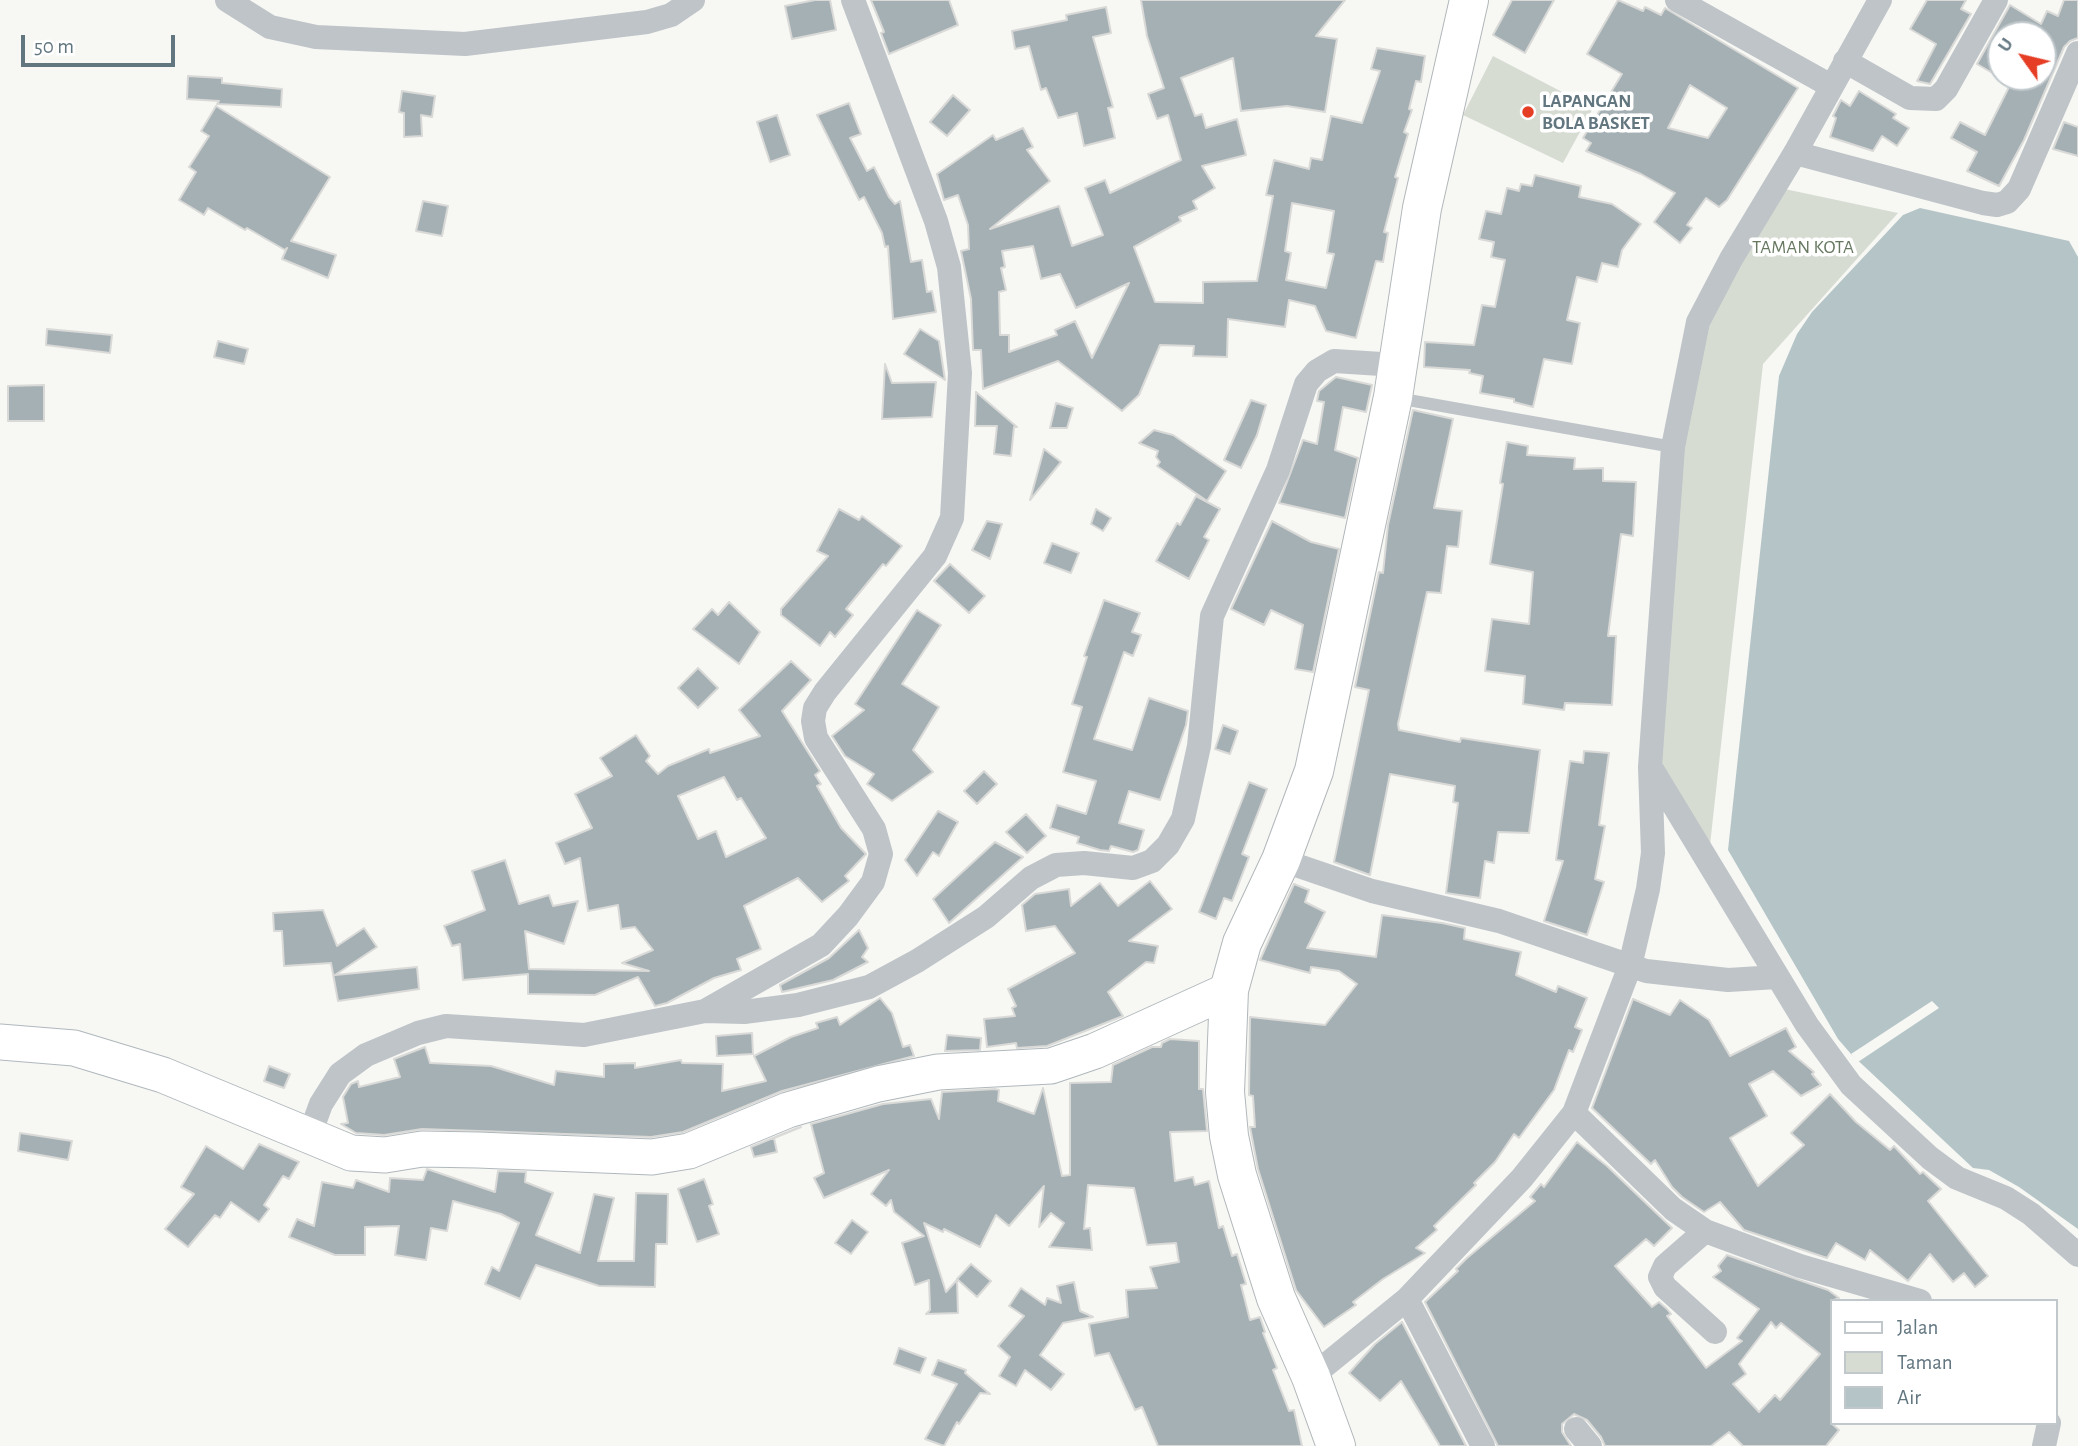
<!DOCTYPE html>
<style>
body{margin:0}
#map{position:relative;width:2078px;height:1446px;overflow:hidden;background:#f7f7f4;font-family:"Alegreya Sans",sans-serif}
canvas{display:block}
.legend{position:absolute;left:1830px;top:1299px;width:228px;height:126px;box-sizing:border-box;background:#fff;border:2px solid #c0c8cc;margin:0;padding:9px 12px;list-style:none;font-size:21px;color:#627680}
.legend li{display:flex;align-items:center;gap:14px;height:35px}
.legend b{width:35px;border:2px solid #c0c8cc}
.north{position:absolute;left:1987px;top:21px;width:70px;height:70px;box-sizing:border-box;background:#fff;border:2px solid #c0c8cc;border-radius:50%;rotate:304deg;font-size:19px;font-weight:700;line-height:28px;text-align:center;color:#627680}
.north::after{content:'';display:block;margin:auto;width:24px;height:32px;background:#e63d25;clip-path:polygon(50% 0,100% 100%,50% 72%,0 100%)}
.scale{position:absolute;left:21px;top:35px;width:154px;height:32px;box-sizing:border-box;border:4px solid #627680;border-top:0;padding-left:9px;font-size:21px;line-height:24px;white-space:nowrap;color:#627680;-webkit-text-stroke:5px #fff;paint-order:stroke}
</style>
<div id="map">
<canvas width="2078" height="1446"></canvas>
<ul class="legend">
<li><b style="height:9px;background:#fff"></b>Jalan</li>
<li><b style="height:19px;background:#d7dcd3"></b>Taman</li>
<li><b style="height:19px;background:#b5c5c7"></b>Air</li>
</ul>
<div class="north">U</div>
<div class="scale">50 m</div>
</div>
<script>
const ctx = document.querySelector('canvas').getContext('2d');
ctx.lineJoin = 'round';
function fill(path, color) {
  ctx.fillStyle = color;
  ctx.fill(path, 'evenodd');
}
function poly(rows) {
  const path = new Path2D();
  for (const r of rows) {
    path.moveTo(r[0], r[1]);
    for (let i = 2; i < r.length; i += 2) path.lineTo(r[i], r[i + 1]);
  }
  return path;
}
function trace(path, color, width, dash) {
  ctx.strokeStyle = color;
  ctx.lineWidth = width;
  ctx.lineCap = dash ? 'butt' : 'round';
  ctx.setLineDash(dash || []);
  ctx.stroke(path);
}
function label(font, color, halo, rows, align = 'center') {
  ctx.font = font + ' "Alegreya Sans",sans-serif';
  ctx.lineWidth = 7;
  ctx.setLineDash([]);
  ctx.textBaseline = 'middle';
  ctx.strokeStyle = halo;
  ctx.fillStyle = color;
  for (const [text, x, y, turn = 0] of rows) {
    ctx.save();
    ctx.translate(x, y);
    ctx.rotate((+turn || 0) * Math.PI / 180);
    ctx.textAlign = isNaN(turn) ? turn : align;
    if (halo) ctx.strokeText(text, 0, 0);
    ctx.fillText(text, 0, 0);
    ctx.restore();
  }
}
fill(poly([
 [1493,56,1593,108,1563,163,1463,115],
 [1780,188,1898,213,1763,364,1709,854,1659,776,1674,495,1700,336]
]), '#d7dcd3');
fill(poly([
 [1920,208,2069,241,2078,257,2078,1229,2019,1187,1989,1170,1973,1168,1851,1054,1838,1039,1728,850,1779,376,1797,334,1812,312,1903,215]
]), '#b5c5c7');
fill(poly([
 [1932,1001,1939,1008,1858,1062,1851,1054]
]), '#f7f7f4');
const building = poly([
 [815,0,830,0,836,30,792,39,785,6,815,0],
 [871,0,949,0,958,25,889,54,881,33,884,32,871,0],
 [1141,0,1345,0,1316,36,1337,39,1325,112,1287,106,1241,111,1233,58,1181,78,1195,116,1202,114,1206,128,1237,119,1246,155,1202,166,1215,188,1193,201,1197,209,1179,217,1181,221,1134,247,1155,302,1203,303,1203,282,1257,281,1273,196,1266,195,1274,160,1309,169,1311,158,1322,160,1331,116,1362,123,1380,71,1371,69,1377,48,1425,56,1421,82,1416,81,1409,109,1412,110,1404,132,1408,134,1395,177,1398,178,1384,232,1388,233,1383,262,1376,261,1356,338,1326,331,1315,306,1289,300,1285,327,1228,319,1227,357,1193,356,1194,346,1160,345,1139,395,1122,411,1058,361,983,389,981,350,973,350,971,299,961,251,969,249,968,225,958,195,944,200,937,174,993,135,996,140,1023,128,1033,147,1027,150,1050,181,990,229,1059,206,1072,246,1103,235,1085,188,1105,180,1110,193,1181,160,1168,115,1157,119,1148,94,1164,88,1147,36,1141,0],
 [1292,203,1334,211,1327,253,1334,254,1326,288,1286,280,1291,253,1285,251,1292,203],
 [1033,246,1041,279,1060,274,1076,308,1129,283,1092,358,1075,321,1055,330,1057,335,1009,352,1009,335,1000,335,999,292,1006,290,1001,268,1005,267,1002,251,1033,246],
 [1512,0,1554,0,1525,53,1493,35,1512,0],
 [1618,0,1643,11,1645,7,1661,15,1665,8,1798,88,1727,200,1719,207,1706,198,1687,225,1692,228,1680,243,1654,222,1675,193,1641,174,1586,151,1591,143,1583,138,1622,74,1587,54,1618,0],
 [1690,85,1727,108,1708,138,1668,128,1690,85],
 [1927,0,1966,0,1961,9,1971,14,1930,84,1917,81,1936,44,1910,29,1927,0],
 [2064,0,2078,0,2078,38,2070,41,2064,47,2024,140,1999,186,1967,171,1977,152,1951,138,1960,122,1985,135,2014,77,2043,77,2043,35,2001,35,2001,78,1977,64,2010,5,2041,24,2047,11,2058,16,2064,0],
 [1106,7,1111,33,1093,37,1113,107,1108,108,1115,138,1084,146,1077,113,1058,118,1046,88,1041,90,1029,46,1015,49,1012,31,1067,20,1066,15,1106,7],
 [188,76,222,78,222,83,282,89,281,107,217,104,219,101,187,99,188,76],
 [402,91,435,96,432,117,421,115,422,136,404,137,404,113,399,112,402,91],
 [1859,91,1896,114,1893,118,1909,128,1897,146,1882,136,1873,151,1830,137,1836,118,1833,116,1841,100,1850,106,1859,91],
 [953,95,970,110,947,136,930,122,953,95],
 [849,103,861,134,850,138,867,171,874,167,889,197,895,204,900,201,911,262,922,260,927,292,932,291,936,312,893,319,888,246,885,247,882,233,864,197,859,200,817,115,849,103],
 [216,106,330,177,291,241,336,255,328,278,282,259,287,248,285,250,247,228,245,230,208,208,204,215,179,200,196,172,189,167,209,136,201,131,216,106],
 [777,115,790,155,770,162,757,122,777,115],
 [2064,122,2078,127,2078,156,2053,149,2064,122],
 [1535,175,1581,186,1579,197,1612,204,1641,224,1622,250,1618,267,1602,263,1597,282,1577,277,1567,320,1580,323,1572,364,1544,359,1533,407,1514,402,1514,399,1480,393,1483,376,1469,373,1470,370,1424,367,1425,342,1474,345,1482,305,1495,307,1505,260,1491,257,1494,242,1479,239,1486,211,1501,214,1507,188,1519,191,1521,184,1532,186,1535,175],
 [423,201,448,206,442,236,416,231,423,201],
 [47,329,112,335,110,353,46,345,47,329],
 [920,329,939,341,945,380,904,354,920,329],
 [218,341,248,349,244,364,214,357,218,341],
 [885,364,892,383,936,382,932,417,882,419,885,364],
 [1336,377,1372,385,1366,412,1343,407,1335,450,1358,458,1345,518,1279,503,1303,440,1317,444,1324,402,1317,401,1319,391,1336,377],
 [44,385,44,421,8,421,8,386,44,385],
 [976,392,1017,427,1014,427,1011,456,994,454,997,426,975,426,976,392],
 [1251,400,1266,405,1257,435,1241,468,1224,460,1251,400],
 [1056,403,1073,408,1067,428,1050,428,1056,403],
 [1413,410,1453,419,1434,508,1462,511,1458,547,1447,546,1441,593,1427,592,1398,724,1399,730,1460,742,1461,738,1540,750,1529,833,1498,832,1494,863,1485,861,1480,898,1446,893,1458,803,1453,802,1455,786,1390,774,1370,875,1334,862,1369,690,1355,687,1379,572,1383,573,1388,525,1413,410],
 [1154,430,1173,435,1226,471,1207,501,1157,466,1160,462,1156,457,1158,451,1139,443,1154,430],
 [1507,442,1528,446,1527,455,1575,458,1574,469,1603,468,1603,481,1636,482,1633,536,1621,534,1608,636,1616,636,1612,705,1565,703,1564,710,1523,704,1525,676,1485,671,1492,619,1529,624,1533,572,1490,564,1503,484,1500,483,1507,442],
 [1044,449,1061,462,1030,500,1044,449],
 [1196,496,1220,509,1204,537,1209,540,1189,579,1156,561,1177,523,1180,525,1196,496],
 [839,509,859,520,862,516,902,546,886,566,883,564,846,609,853,615,835,637,830,632,820,646,781,615,781,609,828,556,817,551,839,509],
 [1096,509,1111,518,1103,531,1091,524,1096,509],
 [987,521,1002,524,990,559,972,550,987,521],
 [1272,521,1311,542,1339,549,1313,672,1295,669,1303,625,1271,610,1264,625,1231,609,1272,521],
 [1052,543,1079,553,1071,573,1044,563,1052,543],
 [950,564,985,596,969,613,934,581,950,564],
 [1104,600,1140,613,1132,632,1141,635,1133,656,1124,652,1094,739,1132,750,1149,698,1188,711,1186,725,1160,800,1129,791,1119,823,1144,830,1138,850,1133,852,1111,846,1109,851,1100,850,1077,843,1079,837,1050,828,1057,805,1086,814,1096,781,1063,772,1082,707,1072,704,1087,657,1084,656,1104,600],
 [729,602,760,632,739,664,693,629,712,609,718,615,729,602],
 [917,610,941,625,902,684,939,707,913,750,933,772,892,801,867,784,874,774,845,756,832,736,864,710,855,704,917,610],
 [791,661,811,680,782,711,820,771,815,775,821,784,817,786,841,828,866,854,845,876,849,881,822,902,798,878,744,906,761,949,737,959,741,970,714,978,667,1003,655,1006,638,977,595,995,528,994,528,974,463,980,460,944,452,946,444,926,485,910,472,871,505,860,519,904,549,895,553,906,578,901,564,944,525,931,529,969,649,971,622,963,653,950,635,927,621,929,618,905,588,911,580,858,565,864,556,843,592,828,575,794,612,776,600,758,636,735,650,756,646,761,658,774,668,766,709,749,710,753,760,736,739,710,791,661],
 [724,777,737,800,741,798,766,838,726,857,716,831,698,839,678,796,724,777],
 [698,668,718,688,698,708,678,688,698,668],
 [1223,725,1238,731,1230,754,1215,749,1223,725],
 [1584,751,1609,753,1599,825,1605,826,1595,879,1604,882,1587,935,1544,921,1563,861,1556,860,1570,761,1583,763,1584,751],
 [984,771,997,784,977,804,964,791,984,771],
 [1249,782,1267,789,1242,854,1249,857,1232,901,1224,898,1216,919,1199,912,1249,782],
 [938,811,958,822,939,856,933,852,917,876,905,860,938,811],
 [1026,814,1046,836,1027,853,1006,832,1026,814],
 [995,842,1023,857,949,923,933,899,995,842],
 [1150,881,1172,909,1129,941,1158,946,1154,963,1146,962,1108,992,1123,1016,1047,1046,1017,1048,1016,1043,987,1047,984,1019,1015,1016,1012,1008,1016,1006,1008,989,1075,953,1055,926,1026,931,1022,905,1035,894,1069,889,1071,906,1100,883,1118,906,1150,881],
 [1294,884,1309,890,1305,902,1325,912,1307,948,1376,957,1382,915,1442,923,1465,928,1464,939,1521,952,1516,975,1556,992,1558,986,1587,998,1575,1027,1582,1030,1573,1052,1569,1050,1554,1090,1519,1138,1514,1134,1495,1162,1474,1183,1476,1185,1434,1226,1437,1230,1416,1248,1425,1253,1383,1279,1353,1302,1356,1305,1324,1327,1296,1290,1258,1169,1250,1127,1255,1127,1253,1096,1249,1095,1250,1017,1325,1025,1357,984,1339,971,1311,967,1310,973,1260,960,1294,884],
 [323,910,337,946,364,928,377,947,335,975,417,967,419,989,338,1001,331,963,284,966,282,931,274,931,273,913,323,910],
 [859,930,868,948,862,957,868,962,833,980,782,992,780,985,829,958,859,930],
 [880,998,892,1013,903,1047,910,1045,914,1056,782,1091,683,1132,651,1137,422,1129,384,1135,356,1133,341,1124,348,1123,343,1097,351,1084,358,1081,359,1087,400,1077,394,1059,425,1047,430,1063,491,1066,554,1085,556,1071,604,1077,604,1064,635,1063,635,1068,681,1060,682,1063,723,1064,722,1091,766,1081,754,1056,791,1037,818,1028,816,1023,837,1017,840,1025,880,998],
 [1633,999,1670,1015,1680,1000,1709,1020,1730,1056,1786,1028,1796,1047,1789,1051,1814,1072,1812,1074,1821,1085,1801,1096,1773,1071,1749,1084,1767,1116,1730,1138,1758,1186,1804,1145,1791,1133,1830,1094,1856,1122,1890,1150,1894,1146,1920,1174,1923,1172,1941,1189,1928,1201,1988,1276,1975,1287,1964,1273,1953,1282,1930,1254,1908,1281,1870,1250,1865,1260,1836,1243,1827,1258,1744,1230,1720,1202,1704,1212,1682,1197,1672,1187,1655,1160,1651,1164,1592,1108,1633,999],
 [752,1033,753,1054,717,1056,716,1036,752,1033],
 [947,1035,981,1038,980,1050,945,1051,947,1035],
 [1170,1039,1199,1041,1199,1089,1203,1089,1207,1131,1170,1132,1175,1181,1193,1177,1195,1185,1209,1181,1219,1228,1223,1226,1232,1256,1237,1254,1246,1284,1241,1285,1250,1320,1260,1317,1265,1332,1263,1333,1277,1368,1273,1370,1289,1411,1294,1410,1302,1446,1158,1446,1142,1407,1135,1410,1109,1353,1095,1356,1089,1324,1128,1317,1126,1290,1157,1288,1150,1267,1179,1262,1176,1243,1147,1245,1134,1188,1088,1185,1084,1229,1090,1228,1092,1250,1049,1247,1064,1223,1051,1213,1039,1227,1044,1186,1009,1226,996,1215,980,1247,944,1229,943,1232,924,1223,946,1292,957,1280,958,1313,926,1314,930,1310,929,1280,915,1285,902,1243,924,1236,894,1212,891,1200,886,1206,871,1194,889,1170,824,1198,814,1178,824,1173,811,1124,883,1104,931,1099,939,1119,942,1092,995,1089,999,1090,998,1101,1034,1114,1043,1088,1062,1176,1070,1175,1070,1083,1111,1082,1113,1065,1152,1047,1161,1047,1162,1043,1170,1039],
 [269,1066,290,1074,284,1088,264,1081,269,1066],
 [801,1127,774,1138,777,1152,754,1157,751,1147,795,1129,801,1127],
 [20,1133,72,1141,68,1160,18,1151,20,1133],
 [1577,1142,1607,1166,1672,1228,1654,1246,1646,1239,1615,1266,1652,1307,1659,1302,1667,1309,1671,1314,1667,1316,1706,1368,1742,1341,1737,1338,1759,1309,1713,1277,1721,1271,1718,1266,1727,1255,1828,1290,1839,1298,1831,1301,1831,1423,1839,1430,1826,1446,1743,1446,1729,1432,1711,1446,1605,1446,1601,1437,1587,1420,1574,1414,1562,1424,1562,1432,1571,1446,1498,1446,1425,1302,1458,1271,1456,1269,1467,1258,1535,1201,1530,1197,1541,1184,1544,1187,1577,1142],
 [1771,1322,1776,1328,1781,1323,1820,1354,1780,1400,1775,1395,1759,1412,1733,1384,1746,1374,1739,1364,1771,1322],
 [259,1144,299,1162,289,1179,283,1176,264,1205,269,1209,259,1222,231,1202,220,1218,215,1215,188,1247,165,1229,194,1194,181,1187,206,1146,243,1169,259,1144],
 [427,1169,495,1192,498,1171,526,1172,525,1182,553,1193,536,1235,580,1253,594,1194,614,1198,598,1261,634,1261,636,1193,668,1194,667,1244,656,1244,655,1287,599,1286,536,1265,520,1299,485,1284,492,1267,499,1271,519,1223,501,1214,453,1201,447,1231,431,1228,426,1260,395,1255,399,1226,365,1227,365,1255,335,1255,289,1237,297,1219,314,1226,322,1182,353,1188,356,1180,389,1192,390,1178,423,1180,427,1169],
 [704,1179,713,1204,709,1206,719,1234,697,1242,678,1189,704,1179],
 [852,1220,868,1232,851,1254,835,1243,852,1220],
 [971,1264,991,1281,977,1297,957,1279,971,1264],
 [1074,1282,1080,1311,1093,1317,1063,1323,1040,1355,1064,1374,1051,1390,1025,1370,1016,1386,999,1376,1010,1357,998,1346,1024,1316,1009,1306,1021,1288,1045,1305,1047,1298,1061,1303,1057,1286,1074,1282],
 [1402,1322,1466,1446,1440,1446,1401,1381,1380,1401,1349,1373,1375,1344,1402,1322],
 [899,1348,926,1358,920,1373,894,1364,899,1348],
 [938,1360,966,1370,965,1373,990,1394,980,1393,959,1424,957,1422,944,1446,925,1439,957,1384,932,1375,938,1360]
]);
fill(building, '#a5b0b4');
trace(building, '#d9d9d7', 2);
const secondary = poly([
 [0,1042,74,1048,163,1075,351,1153,385,1155,422,1149,478,1150,652,1157,689,1151,788,1110,878,1084,938,1072,1051,1066,1095,1051,1229,990]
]);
const highway = poly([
 [1336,1446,1311,1377,1276,1298,1237,1175,1229,1136,1225,1092,1229,990,1242,943,1281,860,1314,771,1393,397,1422,208,1469,0]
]);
trace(secondary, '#b0b8bc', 37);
trace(highway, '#b1b7ba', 40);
trace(poly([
 [1397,398,1673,447]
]), '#bec4c7', 12);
trace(poly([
 [227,0,270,27,316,37,465,44,647,22,671,15,693,0],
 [1677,0,1831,86],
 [1845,61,1910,98,1936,99,1946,89,1996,0],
 [1795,153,1983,203,1997,205,2007,202,2019,189,2078,53],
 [1653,771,1807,1025,1851,1085,1930,1158,1957,1178,2006,1198,2031,1214,2078,1255],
 [1281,860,1372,891,1499,921,1646,971,1728,980,1777,977],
 [705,1011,821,945,848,916,873,882,881,854,874,829,816,738,813,721,815,708,825,692,935,556,952,518,960,373,949,267,936,221,853,0],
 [1574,1113,1673,1209,1705,1231,1800,1266,1920,1301],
 [310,1134,321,1104,340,1074,366,1055,418,1033,446,1026,584,1035,705,1011,744,1012,798,1005,869,987,917,961,986,917,1031,878,1056,865,1084,863,1133,868,1152,861,1168,845,1183,819,1199,746,1212,616,1278,470,1306,384,1317,371,1334,361,1397,365],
 [1705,1231,1665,1266,1660,1277,1665,1287,1715,1332],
 [1407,1299,1483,1446],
 [1311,1377,1407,1299,1522,1178,1574,1113,1630,966,1648,889,1653,853,1650,767,1654,710,1673,447,1698,322,1731,259,1795,153,1880,0],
 [1576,1429,1590,1446],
 [2044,1446,2049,1423]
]), '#bec4c7', 24);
trace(secondary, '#fff', 35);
trace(highway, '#fff', 38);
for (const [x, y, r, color] of [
 [1528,112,7,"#e63d25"]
]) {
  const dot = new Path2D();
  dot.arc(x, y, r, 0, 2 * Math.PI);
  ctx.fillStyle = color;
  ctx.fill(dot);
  trace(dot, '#fff', 2.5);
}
label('bold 19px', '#627680', '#fff', [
 ["LAPANGAN",1542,101],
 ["BOLA BASKET",1542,123]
], 'left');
label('19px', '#677861', '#fff', [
 ["TAMAN KOTA",1803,247]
]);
</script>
